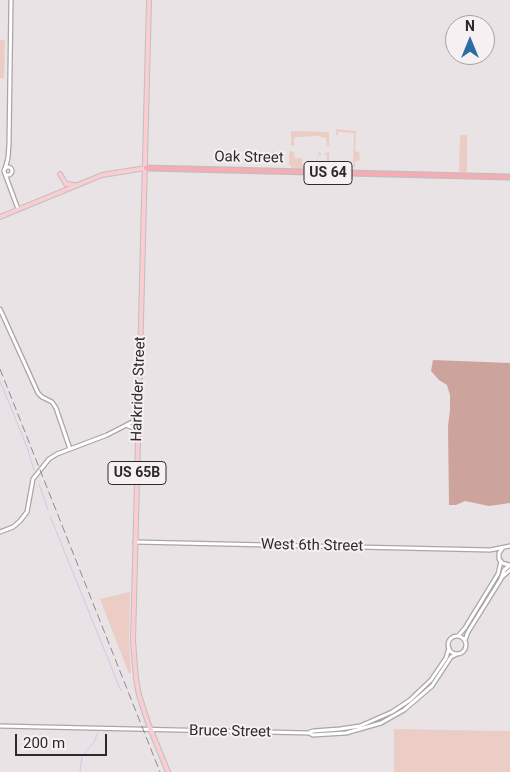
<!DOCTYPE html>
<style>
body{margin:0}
#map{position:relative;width:510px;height:772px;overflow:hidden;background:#e9e3e5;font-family:Roboto,sans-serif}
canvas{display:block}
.north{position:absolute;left:445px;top:15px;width:50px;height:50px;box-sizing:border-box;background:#f6f0f3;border:1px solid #a5a1a3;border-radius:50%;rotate:0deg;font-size:14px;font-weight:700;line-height:20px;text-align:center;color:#2c2a2b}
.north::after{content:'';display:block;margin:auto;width:18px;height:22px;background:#296ea3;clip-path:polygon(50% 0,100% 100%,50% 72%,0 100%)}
.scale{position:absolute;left:15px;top:734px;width:92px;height:22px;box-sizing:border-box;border:2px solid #2c2a2b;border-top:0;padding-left:6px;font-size:15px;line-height:18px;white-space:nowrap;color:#2c2a2b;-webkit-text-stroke:4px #f6f0f3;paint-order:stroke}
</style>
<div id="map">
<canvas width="510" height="772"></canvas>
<div class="north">N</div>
<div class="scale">200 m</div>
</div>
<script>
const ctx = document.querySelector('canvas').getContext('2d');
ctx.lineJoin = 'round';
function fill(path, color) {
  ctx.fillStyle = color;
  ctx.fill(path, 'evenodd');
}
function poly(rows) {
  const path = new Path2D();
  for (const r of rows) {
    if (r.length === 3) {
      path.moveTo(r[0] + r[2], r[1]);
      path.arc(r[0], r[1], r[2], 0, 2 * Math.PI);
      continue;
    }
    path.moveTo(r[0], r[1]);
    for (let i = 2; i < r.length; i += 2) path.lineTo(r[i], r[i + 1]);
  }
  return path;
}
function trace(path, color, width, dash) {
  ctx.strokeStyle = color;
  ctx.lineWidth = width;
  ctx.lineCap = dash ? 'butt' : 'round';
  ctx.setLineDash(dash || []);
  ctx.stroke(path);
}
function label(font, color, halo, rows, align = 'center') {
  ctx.font = font + ' Roboto,sans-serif';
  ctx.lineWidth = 4;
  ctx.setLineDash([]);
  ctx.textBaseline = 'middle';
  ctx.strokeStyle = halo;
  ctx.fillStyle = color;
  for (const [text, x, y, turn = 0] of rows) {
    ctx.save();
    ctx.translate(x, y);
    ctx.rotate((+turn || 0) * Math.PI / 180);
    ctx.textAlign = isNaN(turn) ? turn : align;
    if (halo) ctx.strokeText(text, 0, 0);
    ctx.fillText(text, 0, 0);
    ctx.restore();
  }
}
fill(poly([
 [0,40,5,40,4,78,0,78],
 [336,129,356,131,355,151,359,152,360,158,359,161,355,161,355,169,353,165,354,133,338,132,338,135,336,135],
 [291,131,329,132,329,146,327,146,326,138,318,136,296,137,294,138,294,145,291,146],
 [460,135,467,135,467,172,459,172],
 [290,151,294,152,295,158,302,158,302,166,317,166,318,152,321,153,321,155,318,155,318,162,324,164,327,162,327,155,325,155,325,153,329,152,329,165,325,169,292,168,289,164,289,153],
 [130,592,129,638,131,673,129,674,100,599],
 [394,729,510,731,510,772,394,772]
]), '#eccdc6');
fill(poly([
 [433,360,510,363,510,503,489,506,465,501,456,505,449,505,448,426,450,410,450,395,447,385,439,380,431,371]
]), '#cda49b');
trace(poly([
 [0,381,27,447,34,470],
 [39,484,48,510],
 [50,516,121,691],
 [80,772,82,756,94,742,98,732]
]), '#d7c5e7', 1);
const minor = poly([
 [8,171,4],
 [5,169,8,158,9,144,11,0],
 [5,174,18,209],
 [0,309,38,393,42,397,52,402,56,408,70,449],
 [128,426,134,428,137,433],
 [0,532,13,527,20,521,27,512,33,479,49,459,57,454,107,435,138,419],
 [135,542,490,550,510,546],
 [502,549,499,553,499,559,502,563,509,565],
 [501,578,510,570],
 [457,645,9],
 [458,636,465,628,498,574,501,561],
 [465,640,468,632,501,579,504,570,510,565],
 [0,726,309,733,313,735,346,733,381,723,404,710,432,686,451,657,457,654],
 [310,732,313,731,340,729,360,726,392,712,410,700,431,680,446,658,449,648]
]);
const major = poly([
 [149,0,133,641,136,679,139,695,148,723,168,772],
 [60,174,66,184,75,185],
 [0,217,102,175,146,168]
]);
const highway = poly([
 [146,168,510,177]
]);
trace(minor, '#aaa5a7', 5.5);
trace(major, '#c0bfbf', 6);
trace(highway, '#c0bfbf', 7);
trace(minor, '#fff', 3);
trace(major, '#facdd2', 4);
trace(highway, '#f7abb4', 4.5);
trace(poly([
 [0,369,160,772]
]), '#8e898b', 1, [8, 4]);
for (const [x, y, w] of [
 [328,173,48],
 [137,473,58]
]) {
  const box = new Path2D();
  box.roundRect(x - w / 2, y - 11.5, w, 23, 4);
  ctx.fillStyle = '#f6f0f3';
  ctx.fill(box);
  trace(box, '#2c2a2b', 1);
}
label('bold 14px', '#2c2a2b', null, [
 ["US 64",328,173],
 ["US 65B",137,473]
]);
label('15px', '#2c2a2b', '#f6f0f3', [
 ["Oak Street",249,158,1],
 ["Harkrider Street",139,389,-88],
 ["West 6th Street",312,546,1],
 ["Bruce Street",230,732,1]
]);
</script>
